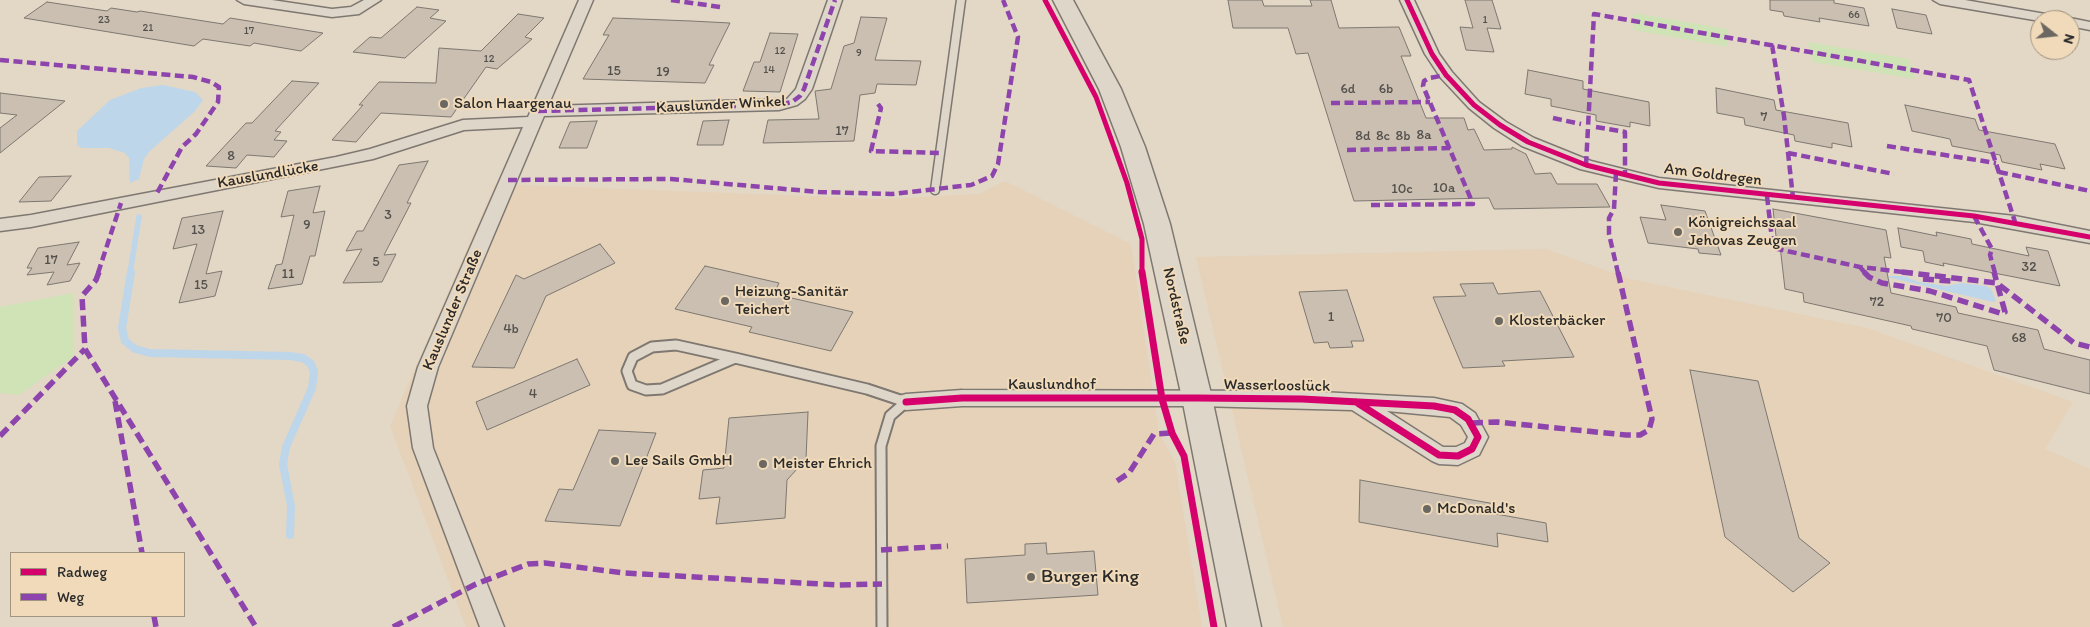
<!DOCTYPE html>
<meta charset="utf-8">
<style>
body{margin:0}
#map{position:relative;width:2090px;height:627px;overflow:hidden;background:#e3d7c6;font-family:Itim,sans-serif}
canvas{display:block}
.legend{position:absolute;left:10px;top:552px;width:175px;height:65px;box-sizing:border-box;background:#f0dab9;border:1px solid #a19480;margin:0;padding:6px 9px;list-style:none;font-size:15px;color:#2b2b2b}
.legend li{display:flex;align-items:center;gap:10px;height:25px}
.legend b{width:25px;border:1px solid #a19480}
.north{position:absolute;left:2030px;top:10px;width:50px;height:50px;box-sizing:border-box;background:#f0dab9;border:1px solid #a19480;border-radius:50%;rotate:106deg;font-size:14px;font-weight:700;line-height:20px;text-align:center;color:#2b2b2b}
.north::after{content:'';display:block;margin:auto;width:18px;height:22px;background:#6b6761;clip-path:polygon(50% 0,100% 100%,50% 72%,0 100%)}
</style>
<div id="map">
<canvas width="2090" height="627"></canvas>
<ul class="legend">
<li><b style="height:6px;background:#d6006c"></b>Radweg</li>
<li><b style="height:6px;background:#8e44ad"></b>Weg</li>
</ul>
<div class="north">N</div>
</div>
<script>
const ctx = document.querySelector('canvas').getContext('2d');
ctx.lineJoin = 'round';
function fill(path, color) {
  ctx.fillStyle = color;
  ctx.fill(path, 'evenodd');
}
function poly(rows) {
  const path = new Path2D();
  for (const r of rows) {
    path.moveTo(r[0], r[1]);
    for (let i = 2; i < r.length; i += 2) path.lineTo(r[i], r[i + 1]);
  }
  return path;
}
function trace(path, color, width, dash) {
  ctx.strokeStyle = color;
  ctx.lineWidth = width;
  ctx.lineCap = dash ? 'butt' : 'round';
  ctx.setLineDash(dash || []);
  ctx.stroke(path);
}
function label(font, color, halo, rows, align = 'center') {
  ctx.font = font + ' Itim,sans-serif';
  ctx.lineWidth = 4;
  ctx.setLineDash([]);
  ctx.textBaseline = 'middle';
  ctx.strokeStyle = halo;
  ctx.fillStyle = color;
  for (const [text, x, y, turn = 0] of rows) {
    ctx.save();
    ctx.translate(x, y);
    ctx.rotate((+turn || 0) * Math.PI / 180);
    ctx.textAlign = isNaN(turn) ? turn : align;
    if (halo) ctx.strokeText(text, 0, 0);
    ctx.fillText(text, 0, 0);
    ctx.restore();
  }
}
fill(poly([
 [1005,181,1131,244,1159,433,1175,462,1202,627,466,627,390,426,495,184,884,199,979,194],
 [1546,249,1630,279,1867,328,2073,402,2045,449,2090,469,2090,627,1283,627,1196,257]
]), '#e5d2b8');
fill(poly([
 [1634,13,1727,29,1728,47,1634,30],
 [1808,42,1909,59,1915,79,1812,62],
 [73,293,74,356,19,395,0,393,0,307]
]), '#d0e3b7');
fill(poly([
 [163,85,195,92,203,100,195,111,150,151,144,159,139,179,130,183,129,158,125,153,109,148,82,148,77,145,77,131,110,100,141,88],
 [1883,276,1904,276,1919,282,1947,286,1961,283,1986,286,1991,289,1996,301,1993,302]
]), '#bed6e9');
trace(poly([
 [130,273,139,217]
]), '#bed6e9', 5.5);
trace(poly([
 [131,272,122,328,125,341,135,349,150,353,290,356,303,358,311,364,314,372,312,388,286,447,283,464,291,506,290,535]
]), '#bed6e9', 8);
const building = poly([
 [1228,0,1262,0,1264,6,1312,6,1310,0,1331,0,1339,28,1399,27,1411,56,1401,56,1426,118,1464,118,1468,130,1474,129,1484,150,1512,149,1512,147,1526,154,1535,174,1551,173,1557,184,1597,184,1610,207,1494,209,1489,198,1354,201,1308,53,1296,54,1288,28,1233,28,1228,0],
 [1465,0,1492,0,1501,29,1487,28,1494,52,1466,50,1460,27,1473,28,1465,0],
 [1770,0,1834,0,1834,3,1864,8,1869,26,1819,18,1820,22,1784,16,1783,12,1770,10,1770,0],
 [47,2,107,11,111,8,137,12,140,11,223,24,230,18,323,33,301,51,254,43,250,46,203,39,194,46,24,18,47,2],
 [417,7,439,10,430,18,446,21,405,58,353,52,370,37,381,38,417,7],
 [1892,9,1926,15,1932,34,1897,28,1892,9],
 [518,14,544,18,525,37,532,39,497,69,486,67,451,117,381,113,356,142,332,140,363,105,359,105,379,82,436,83,439,48,481,51,518,14],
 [861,17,887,18,875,60,921,61,916,85,877,84,875,93,860,95,854,141,763,143,768,120,819,119,815,91,831,89,844,46,854,43,861,17],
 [613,18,691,21,730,23,709,65,714,65,705,83,583,79,609,35,603,35,613,18],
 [770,33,798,34,780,92,743,91,754,62,760,62,770,33],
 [1528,70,1583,81,1583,89,1649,102,1650,126,1630,122,1630,127,1596,121,1596,115,1551,106,1551,99,1525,94,1528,70],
 [292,81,319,83,275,131,281,132,274,140,287,141,274,157,247,155,236,168,206,166,246,123,252,123,292,81],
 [1716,88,1774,100,1776,110,1848,123,1852,147,1832,143,1832,148,1795,141,1794,135,1745,125,1744,118,1717,113,1716,88],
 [0,93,65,101,0,153,0,128,17,115,0,113,0,93],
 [1905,105,1975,119,1979,130,2055,144,2065,169,2040,164,2042,170,2002,162,2000,155,1952,146,1950,139,1912,131,1905,105],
 [729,120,723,145,697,145,703,121,729,120],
 [597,121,587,148,559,148,570,122,597,121],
 [428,161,407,203,411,203,384,255,396,254,382,282,343,283,362,249,346,251,357,231,363,231,399,165,428,161],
 [71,176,51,201,19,202,39,177,71,176],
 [320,186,313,213,325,211,315,256,310,256,302,284,268,289,276,265,282,264,294,215,281,217,288,191,320,186],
 [1661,205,1705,211,1721,255,1699,253,1698,249,1648,243,1640,217,1666,220,1661,205],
 [1773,209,1886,230,1891,258,1884,257,1891,293,1956,307,1958,313,2038,330,2044,349,2090,360,2090,394,1994,370,1987,346,1912,329,1911,326,1804,302,1803,293,1785,289,1780,246,1777,245,1773,209],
 [223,211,206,274,222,271,215,296,179,303,197,244,173,249,182,218,223,211],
 [1898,228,1937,236,1936,232,1971,239,1972,244,2029,256,2026,247,2048,251,2060,286,1943,263,1944,266,1925,262,1923,251,1901,247,1898,228],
 [79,242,67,265,80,263,70,281,47,285,54,272,27,275,32,268,27,268,38,248,79,242],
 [600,244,615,263,546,296,514,368,472,367,516,275,524,279,600,244],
 [705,266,779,283,774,294,853,312,831,351,749,332,752,327,675,309,705,266],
 [1493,283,1498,294,1540,291,1574,357,1502,361,1505,366,1463,368,1433,297,1466,296,1460,284,1493,283],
 [1347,290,1364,341,1351,341,1353,347,1330,348,1328,342,1314,343,1299,292,1347,290],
 [577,359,590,385,487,430,476,402,577,359],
 [1690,370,1758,381,1799,538,1830,563,1793,592,1725,537,1690,370],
 [808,412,806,459,787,480,785,518,716,524,720,497,699,499,703,470,724,468,729,418,808,412],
 [599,430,656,433,620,526,545,521,559,489,573,490,599,430],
 [1360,480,1495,504,1496,514,1546,523,1548,542,1497,533,1498,547,1359,522,1360,480],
 [1046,543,1047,554,1094,551,1098,595,967,603,965,559,1025,555,1025,544,1046,543]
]);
fill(building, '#cabfb0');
trace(building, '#7e7871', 1);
const laneFar1 = poly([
 [935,190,961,0]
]);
const lane = poly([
 [676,345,735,358,662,389,646,390,632,385,627,371,633,357,652,347,676,345],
 [735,358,867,389,906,402],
 [882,627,881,446,890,416,906,402]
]);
const street = poly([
 [237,0,272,0,332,9,351,7,364,0,381,0,359,14,332,17,244,4,237,0],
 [579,0,593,0,548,106,787,99,796,89,828,0,842,0,812,89,805,99,797,105,779,110,544,116,438,367,427,406,433,448,504,627,480,627,413,448,407,406,418,367,523,127,464,130,373,159,31,227,0,231,0,219,31,215,336,157,370,149,463,120,528,117,579,0],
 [1400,0,1414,0,1439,54,1452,72,1479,102,1506,122,1534,138,1591,161,1659,178,2015,216,2090,231,2090,243,1974,222,1659,188,1580,169,1522,146,1494,128,1469,108,1441,78,1425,54,1400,0],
 [1933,0,1965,0,2057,16,2064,20,2040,21,1940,4,1933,0],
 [2070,18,2090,22,2090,30,2070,26,2070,20,2064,20,2070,18],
 [962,390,1302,391,1434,398,1462,404,1475,413,1488,437,1479,455,1458,465,1439,464,1432,461,1352,410,1197,406,962,406,906,410,899,408,896,402,899,396,906,394,962,390],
 [1387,411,1450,417,1461,425,1468,437,1465,443,1456,447,1443,447,1387,411]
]);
const primary = poly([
 [1053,0,1073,0,1121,89,1145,147,1170,224,1212,398,1261,627,1227,627,1182,398,1144,224,1121,147,1099,89,1053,0]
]);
trace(laneFar1, '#7e7871', 11);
trace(lane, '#7e7871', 13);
trace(street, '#7e7871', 3);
trace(primary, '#7e7871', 3);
trace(laneFar1, '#dfd6ca', 8);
trace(lane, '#dfd6ca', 9);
fill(street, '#dfd6ca');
fill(primary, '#dfd6ca');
trace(poly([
 [671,0,720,7],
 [1772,45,1784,116,1793,198],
 [0,60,193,77,211,82,219,87,218,102,196,134,182,147,156,195],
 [1331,103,1430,102],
 [878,104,881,108,871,151,940,153],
 [538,111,779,105,792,102,800,96,804,89,835,0],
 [1553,118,1581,124],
 [1596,127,1625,132,1625,176],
 [1887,146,1996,163],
 [1347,150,1450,148],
 [1788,153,1894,174],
 [1586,165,1594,14,1969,80,2015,222],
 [1999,172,2090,191],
 [1616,173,1614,209,1609,218,1609,234,1618,273],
 [508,180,671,179,819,192,892,194,971,185,992,176,998,164,1018,37,1003,0],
 [1767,196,1773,248,1860,267,1912,273],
 [1371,205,1473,204,1423,86,1424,81,1429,78,1446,75],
 [1974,216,1992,249,1990,255,1995,273],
 [1860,267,1865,273],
 [98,273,121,203]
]), '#8e44ad', 4.5, [9, 4.5]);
trace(poly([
 [99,272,96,280,82,296,85,349,256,627],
 [1864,272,1869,277,1882,283,1930,291,2000,313,2005,312,1994,272],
 [1902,272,1997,283,2074,343,2090,347],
 [1923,279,1952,281],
 [115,401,142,553],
 [1472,423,1497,422,1626,435,1640,435,1649,430,1652,419,1618,272],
 [0,436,85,349],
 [1117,481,1129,473,1154,434,1172,433],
 [881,550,948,546],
 [154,616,156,627],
 [393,627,476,584,528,564,545,563,624,573,839,585,882,584]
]), '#8e44ad', 5.5, [11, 5.5]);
trace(poly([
 [1045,0,1096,97,1127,183,1142,239,1142,273],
 [1407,0,1432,54,1446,75,1474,105,1500,125,1528,142,1586,165,1659,183,1974,216,2090,237]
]), '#d6006c', 5);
trace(poly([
 [1142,272,1162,399,1172,433,1184,456,1214,627],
 [906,402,962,398,1197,398,1302,399,1434,406,1455,410,1468,419,1478,437,1472,449,1458,456,1439,455,1356,402]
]), '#d6006c', 7);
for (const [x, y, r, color] of [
 [444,104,5,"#6b6761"],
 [1678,232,5,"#6b6761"],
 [725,301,5,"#6b6761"],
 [1499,321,5,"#6b6761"],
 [615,461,5,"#6b6761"],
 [763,464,5,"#6b6761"],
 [1427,509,5,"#6b6761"],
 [1031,577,5,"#6b6761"]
]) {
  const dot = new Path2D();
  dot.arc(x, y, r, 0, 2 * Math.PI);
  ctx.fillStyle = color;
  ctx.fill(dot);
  trace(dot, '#f0dab9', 2);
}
label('11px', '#54514d', null, [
 ["66",1854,15],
 ["23",104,20],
 ["1",1485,20],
 ["21",148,28],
 ["17",249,31],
 ["12",780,51],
 ["9",859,53],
 ["12",489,59],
 ["14",769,70]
]);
label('14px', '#54514d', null, [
 ["15",614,71],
 ["19",663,72],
 ["6d",1348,89],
 ["6b",1386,89],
 ["7",1764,117],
 ["17",842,131],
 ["8a",1424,135],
 ["8d",1363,136],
 ["8c",1383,136],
 ["8b",1403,136],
 ["8",231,156],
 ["10a",1444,188],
 ["10c",1402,189],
 ["3",388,215],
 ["9",307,225],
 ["13",198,230],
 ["17",51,260],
 ["5",376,262],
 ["32",2029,267],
 ["11",288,274],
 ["15",201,285],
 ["72",1877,302],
 ["1",1331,317],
 ["70",1944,318],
 ["4b",511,329],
 ["68",2019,338],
 ["4",533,394]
]);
label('16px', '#2b2b2b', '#f0dab9', [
 ["Salon Haargenau",454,104],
 ["Königreichssaal",1688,223],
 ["Jehovas Zeugen",1688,241],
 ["Heizung-Sanitär",735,292],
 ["Teichert",735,310],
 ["Klosterbäcker",1509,321],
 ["Lee Sails GmbH",625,461],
 ["Meister Ehrich",773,464],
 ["McDonald's",1437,509]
], 'left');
label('16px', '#2b2b2b', '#f0dab9', [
 ["Kauslunder Winkel",721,105,-3],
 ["Kauslundlücke",268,175,-10],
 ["Am Goldregen",1713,175,7],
 ["Nordstraße",1176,306,77],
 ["Kauslunder Straße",453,310,-67],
 ["Kauslundhof",1052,385],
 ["Wasserlooslück",1277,386,1]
]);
label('19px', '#2b2b2b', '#f0dab9', [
 ["Burger King",1041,577]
], 'left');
</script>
